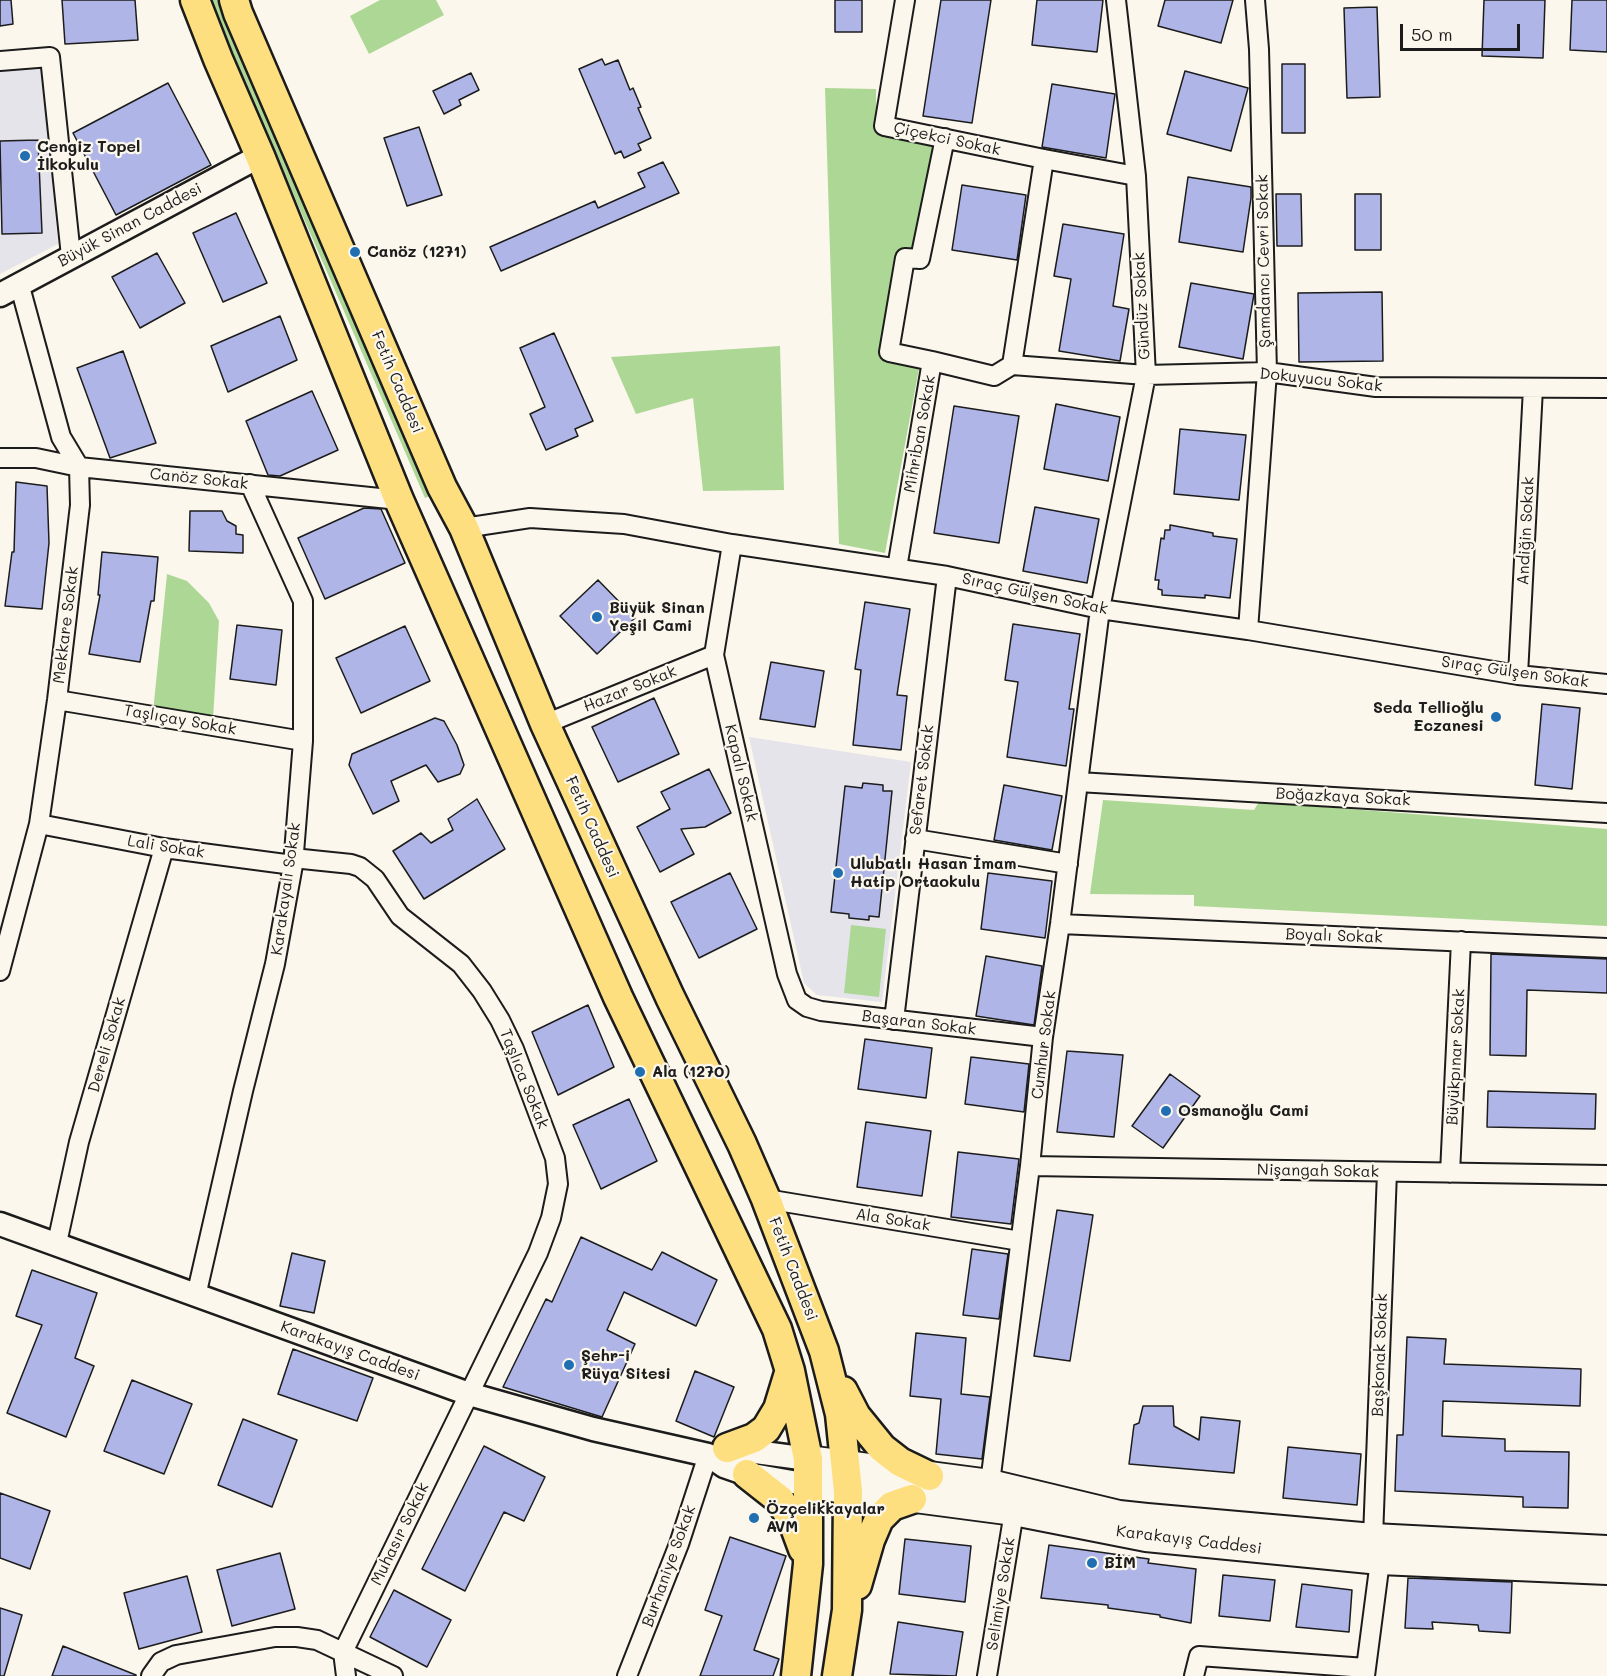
<!DOCTYPE html>
<meta charset="utf-8">
<style>
body{margin:0}
#map{position:relative;width:1607px;height:1676px;overflow:hidden;background:#fbf7ec;font-family:Mali,sans-serif}
canvas{display:block}
.scale{position:absolute;left:1400px;top:24px;width:120px;height:27px;box-sizing:border-box;border:3px solid #1c1c1c;border-top:0;padding-left:8px;font-size:18px;line-height:21px;white-space:nowrap;color:#1c1c1c;-webkit-text-stroke:4px #fbf7ec;paint-order:stroke}
</style>
<div id="map">
<canvas width="1607" height="1676"></canvas>
<div class="scale">50 m</div>
</div>
<script>
const ctx = document.querySelector('canvas').getContext('2d');
ctx.lineJoin = 'round';
function fill(path, color) {
  ctx.fillStyle = color;
  ctx.fill(path, 'evenodd');
}
function poly(rows) {
  const path = new Path2D();
  for (const r of rows) {
    path.moveTo(r[0], r[1]);
    for (let i = 2; i < r.length; i += 2) path.lineTo(r[i], r[i + 1]);
  }
  return path;
}
function trace(path, color, width, dash) {
  ctx.strokeStyle = color;
  ctx.lineWidth = width;
  ctx.lineCap = dash ? 'butt' : 'round';
  ctx.setLineDash(dash || []);
  ctx.stroke(path);
}
function label(font, color, halo, rows, align = 'center') {
  ctx.font = font + ' Mali,sans-serif';
  ctx.lineWidth = 4.5;
  ctx.setLineDash([]);
  ctx.textBaseline = 'middle';
  ctx.strokeStyle = halo;
  ctx.fillStyle = color;
  for (const [text, x, y, turn = 0] of rows) {
    ctx.save();
    ctx.translate(x, y);
    ctx.rotate((+turn || 0) * Math.PI / 180);
    ctx.textAlign = isNaN(turn) ? turn : align;
    if (halo) ctx.strokeText(text, 0, 0);
    ctx.fillText(text, 0, 0);
    ctx.restore();
  }
}
fill(poly([
 [42,65,58,244,0,274,0,68],
 [749,737,911,762,882,1002,817,995,804,983]
]), '#e4e4ea');
fill(poly([
 [212,0,225,0,433,495,425,498,219,23],
 [380,0,436,0,444,15,369,54,350,16],
 [825,88,876,89,876,124,936,139,918,250,893,265,881,358,920,363,885,553,839,544],
 [780,346,784,490,703,491,693,398,636,414,611,357],
 [167,574,187,581,209,603,219,621,213,719,153,712],
 [1103,800,1254,810,1259,802,1607,829,1607,926,1194,906,1194,895,1090,894],
 [851,925,886,929,879,997,844,993]
]), '#add795');
const building = poly([
 [0,0,11,0,13,24,0,26,0,0],
 [62,0,135,0,138,40,65,44,62,0],
 [835,0,862,0,862,32,835,32,835,0],
 [941,0,991,0,972,123,923,116,941,0],
 [1037,0,1103,0,1097,52,1032,45,1037,0],
 [1165,0,1233,0,1221,43,1158,26,1165,0],
 [1484,0,1545,0,1543,58,1482,56,1484,0],
 [1572,0,1607,0,1607,52,1570,50,1572,0],
 [1377,7,1380,97,1347,98,1344,8,1377,7],
 [602,59,605,65,618,60,630,90,633,88,641,107,638,108,651,138,638,144,641,150,624,158,621,151,615,154,579,69,602,59],
 [1282,64,1305,64,1305,133,1282,133,1282,64],
 [1185,71,1248,88,1231,151,1167,134,1185,71],
 [471,73,479,90,459,100,461,105,444,114,433,91,471,73],
 [168,83,211,165,116,215,73,133,168,83],
 [1052,84,1115,94,1106,158,1042,147,1052,84],
 [419,127,442,195,407,206,384,138,419,127],
 [38,140,42,233,2,234,0,141,38,140],
 [663,162,679,193,501,271,490,247,595,201,598,208,645,187,638,173,663,162],
 [1188,177,1251,187,1251,198,1243,252,1179,242,1188,177],
 [962,185,1026,195,1017,260,952,250,962,185],
 [1276,194,1301,194,1302,246,1277,246,1276,194],
 [1355,194,1381,194,1381,250,1355,250,1355,194],
 [236,213,267,283,223,302,193,233,236,213],
 [1063,224,1124,234,1113,306,1129,309,1120,361,1059,351,1071,279,1054,276,1063,224],
 [157,253,185,303,140,328,112,277,157,253],
 [1191,283,1254,294,1243,359,1179,347,1191,283],
 [1382,292,1383,361,1299,362,1298,293,1382,292],
 [280,316,297,360,228,392,211,346,280,316],
 [554,333,593,421,575,429,578,436,546,450,530,414,545,407,520,348,554,333],
 [123,351,156,443,110,458,77,368,123,351],
 [312,391,338,450,280,476,268,475,246,421,312,391],
 [1056,404,1120,417,1108,481,1044,469,1056,404],
 [954,406,1019,416,999,543,934,533,954,406],
 [1180,429,1246,435,1239,500,1174,494,1180,429],
 [16,482,47,486,49,543,42,609,5,606,12,552,14,552,16,482],
 [1035,507,1099,519,1087,583,1023,571,1035,507],
 [364,508,381,509,405,563,325,599,298,538,364,508],
 [190,511,222,511,227,521,236,526,236,534,243,535,243,553,189,551,190,511],
 [1170,525,1213,533,1213,536,1237,539,1230,598,1205,595,1205,598,1162,595,1162,590,1158,589,1159,580,1155,580,1161,538,1164,539,1165,530,1170,530,1170,525],
 [102,552,158,557,154,601,151,601,140,662,89,654,100,595,98,595,102,552],
 [598,580,635,618,597,654,560,616,598,580],
 [865,602,910,609,897,695,907,696,901,750,853,745,861,670,855,669,865,602],
 [1013,624,1080,634,1069,709,1074,709,1066,766,1007,757,1018,682,1005,680,1013,624],
 [237,625,282,630,276,685,230,679,237,625],
 [405,626,430,681,361,713,336,658,405,626],
 [771,662,824,671,815,727,760,719,771,662],
 [654,698,679,754,618,782,592,727,654,698],
 [1542,704,1580,708,1572,789,1535,785,1542,704],
 [435,718,444,721,457,745,464,765,460,774,438,782,426,765,391,781,399,801,373,814,349,765,352,754,435,718],
 [709,769,731,813,705,827,681,829,694,854,660,872,637,827,670,809,661,792,709,769],
 [863,783,883,785,883,791,892,791,879,917,869,916,869,920,849,918,849,914,831,912,845,786,862,788,863,783],
 [1004,785,1062,796,1052,850,994,840,1004,785],
 [477,799,505,849,424,899,393,851,421,833,431,843,453,830,448,819,477,799],
 [730,873,757,929,699,958,671,902,730,873],
 [988,873,1052,881,1045,938,981,929,988,873],
 [1491,954,1607,959,1607,993,1527,990,1526,1056,1490,1055,1491,954],
 [986,956,1042,966,1034,1025,976,1016,986,956],
 [588,1005,614,1067,558,1095,532,1032,588,1005],
 [865,1039,932,1048,926,1098,858,1089,865,1039],
 [1067,1051,1123,1055,1114,1137,1057,1132,1067,1051],
 [971,1057,1029,1064,1024,1112,965,1104,971,1057],
 [1170,1074,1200,1096,1163,1148,1132,1126,1170,1074],
 [1488,1091,1596,1094,1595,1129,1487,1127,1488,1091],
 [629,1099,657,1161,601,1189,573,1125,629,1099],
 [866,1122,931,1131,922,1196,857,1187,866,1122],
 [958,1152,1019,1159,1011,1224,951,1217,958,1152],
 [1057,1210,1093,1215,1070,1361,1034,1356,1057,1210],
 [581,1237,652,1270,662,1252,717,1280,696,1326,624,1292,607,1330,635,1344,602,1417,503,1387,546,1299,552,1302,581,1237],
 [972,1249,1008,1254,999,1319,963,1315,972,1249],
 [292,1253,325,1261,314,1313,280,1306,292,1253],
 [32,1270,97,1293,75,1358,94,1366,66,1437,7,1413,42,1325,16,1316,32,1270],
 [916,1333,966,1338,961,1394,990,1397,982,1459,936,1454,941,1399,910,1396,916,1333],
 [1407,1337,1446,1339,1444,1364,1581,1369,1580,1406,1443,1401,1442,1436,1505,1439,1505,1451,1569,1452,1568,1508,1523,1507,1523,1497,1395,1491,1397,1435,1403,1435,1407,1337],
 [293,1349,373,1378,357,1421,278,1394,293,1349],
 [695,1371,734,1387,714,1437,676,1421,695,1371],
 [132,1380,192,1404,164,1474,104,1451,132,1380],
 [1143,1406,1173,1406,1174,1426,1199,1440,1201,1417,1240,1421,1234,1473,1129,1464,1134,1425,1139,1423,1143,1406],
 [243,1419,297,1440,272,1507,218,1485,243,1419],
 [484,1446,545,1477,524,1521,504,1512,465,1591,422,1569,484,1446],
 [1288,1447,1361,1454,1357,1505,1283,1498,1288,1447],
 [0,1493,50,1511,30,1569,0,1558,0,1493],
 [730,1537,786,1556,754,1650,779,1659,773,1676,700,1676,722,1616,705,1610,730,1537],
 [905,1539,971,1546,965,1602,899,1594,905,1539],
 [1049,1545,1149,1559,1148,1563,1196,1569,1191,1623,1160,1617,1160,1615,1108,1608,1108,1605,1041,1598,1049,1545],
 [280,1553,295,1609,232,1626,217,1570,280,1553],
 [1223,1575,1275,1580,1270,1621,1219,1616,1223,1575],
 [187,1576,202,1632,139,1649,124,1593,187,1576],
 [1408,1578,1512,1582,1510,1633,1479,1631,1478,1625,1432,1622,1433,1629,1405,1628,1408,1578],
 [1302,1584,1352,1590,1349,1632,1296,1627,1302,1584],
 [394,1590,451,1620,427,1667,370,1637,394,1590],
 [0,1608,22,1615,4,1676,0,1676,0,1608],
 [898,1622,963,1632,956,1676,890,1674,898,1622],
 [63,1646,136,1675,136,1676,52,1676,63,1646]
]);
fill(building, '#afb6e7');
trace(building, '#1c1c1c', 1.5);
const minor = poly([
 [905,0,884,126,1044,159,1136,176],
 [0,61,50,57,71,256],
 [932,361,994,376,1012,365,1146,375,1267,372,1376,387,1607,388],
 [1012,365,1044,159],
 [0,458,36,458,79,467,399,500],
 [464,528,530,518,624,524,732,544,947,576,1100,609,1248,630,1518,675,1607,684],
 [732,544,714,655,787,974,797,1000,807,1007,821,1011,1043,1037],
 [897,568,932,361,889,352,905,258,920,259,945,138],
 [1248,630,1267,372,1259,49,1255,0],
 [1518,675,1533,388],
 [57,700,303,741],
 [545,724,714,655],
 [1078,782,1607,813],
 [39,824,164,848,293,865],
 [915,839,1068,864],
 [293,858,351,864,360,867,375,879,400,916,461,964,482,991,500,1020,514,1049,555,1158,558,1184,551,1218,538,1253,343,1652,346,1676],
 [1060,924,1607,948],
 [0,971,39,824,57,700,80,505,79,467,61,437,19,283],
 [894,1020,947,576],
 [1030,1166,1607,1175],
 [1450,1173,1461,941],
 [766,1199,1020,1241],
 [57,1243,79,1142,164,848],
 [196,1296,243,1091,275,964,293,865,303,741,303,601,250,484],
 [990,1483,1030,1166,1043,1037,1060,924,1100,609,1146,375,1136,176,1116,0],
 [1373,1537,1387,1172],
 [151,1676,161,1662,176,1655,275,1637,297,1637,317,1640,393,1676],
 [627,1676,679,1544,708,1455],
 [987,1676,1014,1512],
 [1194,1676,1199,1656,1366,1668],
 [1365,1676,1380,1561]
]);
const tertiary = poly([
 [0,295,260,156],
 [0,1224,469,1394,593,1429,708,1455,724,1466,747,1474,809,1485],
 [726,1448,808,1459]
]);
const secondary = poly([
 [808,1459,990,1483,1119,1514,1147,1517,1373,1537,1607,1549],
 [809,1485,1014,1512,1146,1538,1380,1561,1607,1571]
]);
const primary = poly([
 [195,0,218,59,260,156,399,500,618,997,777,1329,790,1371,808,1459,808,1564,796,1676],
 [234,0,238,13,442,487,464,528,545,724,670,997,742,1144,766,1199,824,1351,840,1414,848,1491,847,1610,837,1676],
 [843,1391,856,1416,882,1448,900,1462,929,1476],
 [727,1448,754,1438,766,1429,778,1409,789,1373],
 [747,1474,780,1500,793,1522,803,1549],
 [857,1585,870,1540,879,1519,892,1506,912,1499]
]);
trace(minor, '#1c1c1c', 22);
trace(tertiary, '#1c1c1c', 27);
trace(secondary, '#1c1c1c', 30);
trace(primary, '#1c1c1c', 33);
trace(minor, '#fbf7ec', 18);
trace(tertiary, '#fbf7ec', 22);
trace(secondary, '#fbf7ec', 26);
trace(primary, '#fedf80', 28);
for (const [x, y, r, color] of [
 [25,156,6,"#1f6fb2"],
 [355,252,6,"#1f6fb2"],
 [597,617,6,"#1f6fb2"],
 [1496,717,6,"#1f6fb2"],
 [838,873,6,"#1f6fb2"],
 [640,1072,6,"#1f6fb2"],
 [1166,1111,6,"#1f6fb2"],
 [569,1365,6,"#1f6fb2"],
 [754,1518,6,"#1f6fb2"],
 [1092,1563,6,"#1f6fb2"]
]) {
  const dot = new Path2D();
  dot.arc(x, y, r, 0, 2 * Math.PI);
  ctx.fillStyle = color;
  ctx.fill(dot);
  trace(dot, '#fbf7ec', 2);
}
label('16px', '#1c1c1c', '#fbf7ec', [
 ["Çiçekci Sokak",947,139,12],
 ["Büyük Sinan Caddesi",130,225,-28],
 ["Şamdancı Cevri Sokak",1264,261,-91],
 ["Gündüz Sokak",1142,306,-93],
 ["Dokuyucu Sokak",1321,380,6],
 ["Fetih Caddesi",397,382,67],
 ["Mihriban Sokak",920,434,-80],
 ["Canöz Sokak",199,479,6],
 ["Andiğin Sokak",1526,531,-87],
 ["Sıraç Gülşen Sokak",1035,594,12],
 ["Mekkare Sokak",66,625,-83],
 ["Sıraç Gülşen Sokak",1515,672,8],
 ["Hazar Sokak",630,689,-22],
 ["Taşlıçay Sokak",180,720,10],
 ["Kapalı Sokak",741,773,77],
 ["Sefaret Sokak",922,780,-83],
 ["Boğazkaya Sokak",1343,797,3],
 ["Fetih Caddesi",592,827,66],
 ["Lali Sokak",166,847,9],
 ["Karakayalı Sokak",286,889,-82],
 ["Boyalı Sokak",1334,936,2],
 ["Başaran Sokak",919,1023,7],
 ["Dereli Sokak",107,1045,-74],
 ["Cumhur Sokak",1044,1045,-83],
 ["Büyükpınar Sokak",1456,1057,-87],
 ["Taşlıca Sokak",524,1079,68],
 ["Nişangah Sokak",1318,1171,1],
 ["Ala Sokak",893,1220,9],
 ["Fetih Caddesi",793,1269,69],
 ["Karakayış Caddesi",350,1351,20],
 ["Başkonak Sokak",1380,1355,-88],
 ["Muhasır Sokak",400,1534,-64],
 ["Karakayış Caddesi",1189,1540,7],
 ["Burhaniye Sokak",669,1566,-70],
 ["Selimiye Sokak",1001,1594,-81]
]);
label('bold 16px', '#1c1c1c', '#fbf7ec', [
 ["Cengiz Topel",37,147],
 ["İlkokulu",37,165],
 ["Canöz (1271)",367,252],
 ["Büyük Sinan",609,608],
 ["Yeşil Cami",609,626],
 ["Seda Tellioğlu",1484,708,"right"],
 ["Eczanesi",1484,726,"right"],
 ["Ulubatlı Hasan İmam",850,864],
 ["Hatip Ortaokulu",850,882],
 ["Ala (1270)",652,1072],
 ["Osmanoğlu Cami",1178,1111],
 ["Şehr-i",581,1356],
 ["Rüya Sitesi",581,1374],
 ["Özçelikkayalar",766,1509],
 ["AVM",766,1527],
 ["BİM",1104,1563]
], 'left');
</script>
